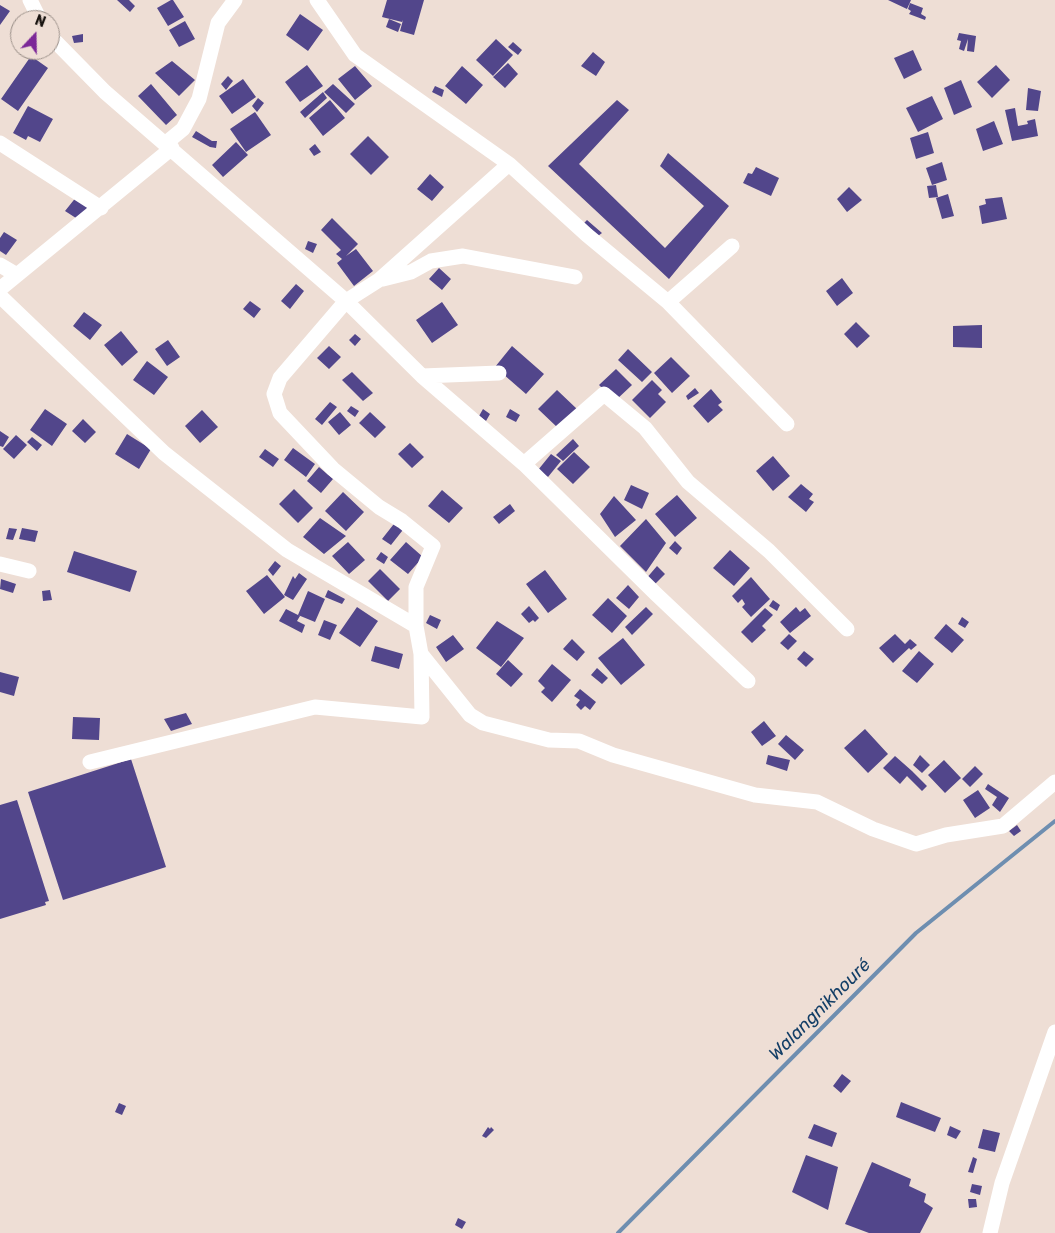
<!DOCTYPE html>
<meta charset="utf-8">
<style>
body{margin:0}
#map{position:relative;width:1055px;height:1233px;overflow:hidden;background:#eeded5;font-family:Rubik,sans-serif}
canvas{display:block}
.north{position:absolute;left:10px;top:10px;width:50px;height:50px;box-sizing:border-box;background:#eeded5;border:1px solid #998e87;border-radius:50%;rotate:21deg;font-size:14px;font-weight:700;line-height:20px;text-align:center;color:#1a1512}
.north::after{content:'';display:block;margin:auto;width:18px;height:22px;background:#7c2898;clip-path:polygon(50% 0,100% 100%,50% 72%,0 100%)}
</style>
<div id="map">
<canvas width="1055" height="1233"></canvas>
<div class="north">N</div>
</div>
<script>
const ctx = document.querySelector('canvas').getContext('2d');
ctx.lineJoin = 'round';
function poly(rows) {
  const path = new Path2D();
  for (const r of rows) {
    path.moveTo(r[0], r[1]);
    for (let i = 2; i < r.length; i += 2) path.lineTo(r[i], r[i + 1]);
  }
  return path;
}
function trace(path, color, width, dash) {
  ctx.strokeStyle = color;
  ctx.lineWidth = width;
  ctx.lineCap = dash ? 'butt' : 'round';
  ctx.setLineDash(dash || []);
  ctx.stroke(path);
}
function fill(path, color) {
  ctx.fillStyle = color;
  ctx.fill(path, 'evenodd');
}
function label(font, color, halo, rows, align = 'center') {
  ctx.font = font + ' Rubik,sans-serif';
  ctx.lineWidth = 5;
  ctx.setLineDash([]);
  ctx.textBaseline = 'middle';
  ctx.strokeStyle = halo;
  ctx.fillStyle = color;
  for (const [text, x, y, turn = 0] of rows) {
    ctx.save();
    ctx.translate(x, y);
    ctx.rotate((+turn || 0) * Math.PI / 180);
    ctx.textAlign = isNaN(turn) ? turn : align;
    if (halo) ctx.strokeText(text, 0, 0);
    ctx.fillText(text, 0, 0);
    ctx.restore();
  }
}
trace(poly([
 [618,1233,916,933,1055,821]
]), '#6e8eb0', 4);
fill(poly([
 [117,0,129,0,135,6,130,12],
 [171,0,173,0,184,17,168,26,157,8],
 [387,0,424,0,414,35,400,31,403,20,402,22,382,17],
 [888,0,911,0,907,9],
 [910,3,923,8,921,14,926,17,925,20,909,14,911,11,908,9],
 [0,5,10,11,0,25],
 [300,14,323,30,308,51,286,35],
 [389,19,401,24,398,32,386,27],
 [185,21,195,39,179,47,169,30],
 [959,33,976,36,974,52,967,51,968,39,964,51,959,49,961,41,957,40],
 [83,34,83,42,74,43,72,36],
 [496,39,513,55,493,76,476,60],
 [513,42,522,50,518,55,508,47],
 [913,50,922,70,904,79,894,58],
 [593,52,605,62,596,76,581,66],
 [31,56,48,68,18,111,1,99],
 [172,61,195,80,179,96,155,73],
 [508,63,518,74,505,88,493,77],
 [307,65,323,86,300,102,285,82],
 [996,65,1010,80,992,98,977,82],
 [355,66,372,86,355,100,338,79],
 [462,66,483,85,466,104,445,86],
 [228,76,233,81,226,90,221,84],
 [243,79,256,97,232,114,219,96],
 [961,80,972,107,954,115,944,88],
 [151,84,177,115,166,125,138,96],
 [333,84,355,104,346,113,324,92],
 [435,86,444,90,442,97,432,92],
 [1028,88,1041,91,1038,111,1026,110],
 [323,92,327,98,305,118,300,112],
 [932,96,943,119,918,132,906,108],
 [258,98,264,103,257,112,252,106],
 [330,100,345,118,323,136,309,118],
 [617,100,629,110,579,164,665,248,704,206,660,166,668,153,729,206,669,279,548,166],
 [28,106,53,119,40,142,28,136,26,140,13,133],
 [1015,108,1018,126,1028,124,1027,121,1035,119,1038,136,1012,141,1005,110],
 [255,112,271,135,246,152,230,129],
 [994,121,1003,144,983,151,976,129],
 [196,131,212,141,217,141,216,148,210,147,192,137],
 [928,132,934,153,916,159,910,138],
 [368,136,389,157,371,175,350,154],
 [236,142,248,155,223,177,212,165],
 [315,144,321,152,314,156,309,149],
 [942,162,947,180,932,185,926,168],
 [756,167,779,178,771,196,743,183,748,173,752,174],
 [430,174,444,187,432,201,417,189],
 [936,185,938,197,929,198,927,186],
 [849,187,862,200,847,212,837,199],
 [948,194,954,216,942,219,936,198],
 [77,196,90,204,79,220,65,211],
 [1002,197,1007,219,982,224,979,206,986,204,985,199],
 [332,218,358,244,346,256,356,249,373,271,354,286,337,263,342,259,336,254,341,250,321,230],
 [587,220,602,233,598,236,584,223],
 [4,232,17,240,6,255,0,251,0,238],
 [308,241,317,244,313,253,305,249],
 [439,268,451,279,442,290,429,279],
 [842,278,853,293,837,306,826,291],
 [296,284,304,291,290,309,281,301],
 [250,301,261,309,254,318,243,309],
 [442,302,458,325,432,343,416,320],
 [84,312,102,325,90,340,73,326],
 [856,322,870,336,857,348,844,334],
 [982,325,982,348,953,347,953,326],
 [121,331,138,352,122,366,104,345],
 [355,334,361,339,355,346,349,340],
 [168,340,180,357,167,366,155,349],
 [329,346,341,357,329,369,317,358],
 [512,346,544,374,526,394,495,367],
 [628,349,652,372,642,382,618,360],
 [671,357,690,376,672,393,654,373],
 [147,361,168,377,154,395,133,380],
 [616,369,632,385,615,401,599,385],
 [352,372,373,393,363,401,342,380],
 [652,380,662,390,658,394,666,402,650,418,632,400],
 [695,388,699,393,688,400,686,396],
 [711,389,722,402,718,405,723,410,708,423,693,406],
 [557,390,577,409,558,428,538,409],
 [330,402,337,407,322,425,315,419],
 [351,406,359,411,355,417,347,411],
 [45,409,67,424,52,446,30,430],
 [483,409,490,414,486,421,479,416],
 [510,409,520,415,516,422,506,417],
 [202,410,218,427,200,443,185,426],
 [340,412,351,425,339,435,328,422],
 [370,412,386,427,375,438,359,423],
 [83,419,96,432,85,443,72,431],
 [0,431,9,437,3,447,0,446],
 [127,434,151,449,139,469,115,454],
 [16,435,27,445,14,459,3,449],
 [32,437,42,445,37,451,27,442],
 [573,439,579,446,563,461,556,455],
 [410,443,424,457,412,468,398,454],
 [293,448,315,464,306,477,284,460],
 [265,449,279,459,273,467,259,457],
 [574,452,590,467,573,484,557,469],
 [551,454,561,461,548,477,538,470],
 [773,456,790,476,773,491,756,471],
 [319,467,333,479,321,493,307,481],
 [801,484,813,494,809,499,814,502,806,512,788,497],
 [631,485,649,493,642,509,624,500],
 [294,489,313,508,298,523,279,504],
 [442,490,463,508,449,523,428,506],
 [343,492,364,512,346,531,325,511],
 [677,495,697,518,675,537,655,514],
 [614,496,636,520,615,537,600,514],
 [510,504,515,511,499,524,493,517],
 [320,518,346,536,324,554,303,537],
 [646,519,666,543,646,572,620,546],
 [397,520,406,526,391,545,382,539],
 [9,528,17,529,13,540,6,539],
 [22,528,38,531,35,542,19,539],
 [675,541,682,548,677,555,669,548],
 [348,542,365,560,349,574,332,556],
 [406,542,423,557,408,574,390,560],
 [730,550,750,568,734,586,713,568],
 [74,551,137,571,130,592,67,572],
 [381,552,388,557,384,564,376,559],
 [275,561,281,566,273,576,268,570],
 [657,566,665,574,653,586,645,580],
 [380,569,400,589,388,601,368,581],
 [545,570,567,599,548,613,526,584],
 [299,573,307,579,293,600,284,595,293,576,295,579],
 [267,575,285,597,264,614,246,591],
 [751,577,770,599,751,617,742,607,745,604,742,599,738,603,732,596],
 [1,579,16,584,13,593,0,589],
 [628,585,639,597,629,609,616,598],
 [50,590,52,600,43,601,42,591],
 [328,590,345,599,342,604,325,597],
 [308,591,325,599,315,622,298,615],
 [608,598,627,616,612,633,592,615],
 [773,600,780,605,777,611,769,606],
 [529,606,539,618,535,622,533,620,529,623,521,614],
 [357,607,378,621,360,647,339,633],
 [646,607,653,614,632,635,625,627],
 [796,607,800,612,805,608,811,616,790,633,780,622],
 [765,608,773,615,762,626,766,630,752,643,741,632],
 [286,609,300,616,297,621,305,625,302,633,279,621],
 [430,615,441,620,437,629,426,623],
 [962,617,969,622,965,628,958,624],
 [324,620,337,625,330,640,318,635],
 [497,621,524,638,501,667,476,648],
 [946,624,964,640,952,653,934,638],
 [789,634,797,641,788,650,780,643],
 [895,634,905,644,910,639,917,645,911,650,909,648,893,663,879,648],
 [453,635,464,649,446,662,436,647],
 [623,638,645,665,621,685,598,658],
 [572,639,585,652,577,661,563,649],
 [375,646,403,654,399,669,371,661],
 [804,651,814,659,806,667,797,659],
 [919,651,934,664,917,683,902,671],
 [508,660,523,674,511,687,496,674],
 [552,664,571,680,552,702,541,692,545,688,538,681],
 [597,668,608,678,602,684,591,675],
 [0,672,19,677,14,696,0,692],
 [580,689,596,702,590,710,585,706,581,710,576,705,580,700,574,696],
 [186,713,192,724,171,731,164,719],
 [73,717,100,718,99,740,72,739],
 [764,721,776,736,762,746,751,732],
 [865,729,888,754,868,773,844,748],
 [786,735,804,750,795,760,778,744],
 [768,755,790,760,787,771,766,764],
 [920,755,930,765,922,773,913,765],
 [895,756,912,771,927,786,922,791,907,776,900,784,883,768],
 [131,759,166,867,63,900,28,792],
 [944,760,961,778,945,793,928,775],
 [975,766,983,774,970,787,962,779],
 [988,784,1009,798,1000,812,992,805,997,797,985,789],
 [978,790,990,808,975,818,963,800],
 [17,800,49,901,45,902,46,905,0,919,0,805],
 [1017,825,1021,831,1014,836,1009,831],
 [842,1074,851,1081,841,1093,833,1086],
 [901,1102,941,1118,935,1132,896,1117],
 [119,1103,126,1106,122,1115,115,1112],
 [814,1124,837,1133,832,1147,808,1138],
 [950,1126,961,1131,956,1139,947,1135],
 [488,1127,490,1129,491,1127,494,1130,486,1138,482,1136],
 [983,1129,1000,1133,995,1152,978,1148],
 [806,1155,838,1167,828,1210,792,1192],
 [973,1157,977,1159,973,1173,968,1172],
 [872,1162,911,1179,909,1186,926,1194,924,1202,933,1208,920,1233,869,1233,845,1224],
 [972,1184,982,1186,980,1195,970,1192],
 [968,1199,976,1199,977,1207,969,1208],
 [458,1218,466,1222,462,1229,455,1225]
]), '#52468b');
trace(poly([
 [30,0,40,20],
 [317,0,355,55,509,164],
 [50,36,105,92,346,301,422,376,524,464,656,594,748,681],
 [0,143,101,208],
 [166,143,183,129,199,99,218,23,235,0],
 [0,265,17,275],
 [383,279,411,272,431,261,463,256,575,277],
 [0,289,172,148],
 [0,296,164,453,287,550,416,626],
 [668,302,732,246],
 [422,376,499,373],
 [787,424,668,302,587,235,509,164,379,280,346,301,280,378,274,394,280,413,333,469,379,507,402,521,433,546,416,587,416,626,421,654,470,715,483,723,549,740,579,741,613,755,755,795,817,802,873,829,916,844,946,835,1003,826,1055,782],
 [524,464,604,394,645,428,688,482,769,551,847,629],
 [0,564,29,571],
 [90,762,315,707,422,717,421,654],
 [990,1233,1002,1183,1055,1032]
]), '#fff', 15);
label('italic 18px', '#133e66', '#eeded5', [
 ["Walangnikhouré",820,1010,-45]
]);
</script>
